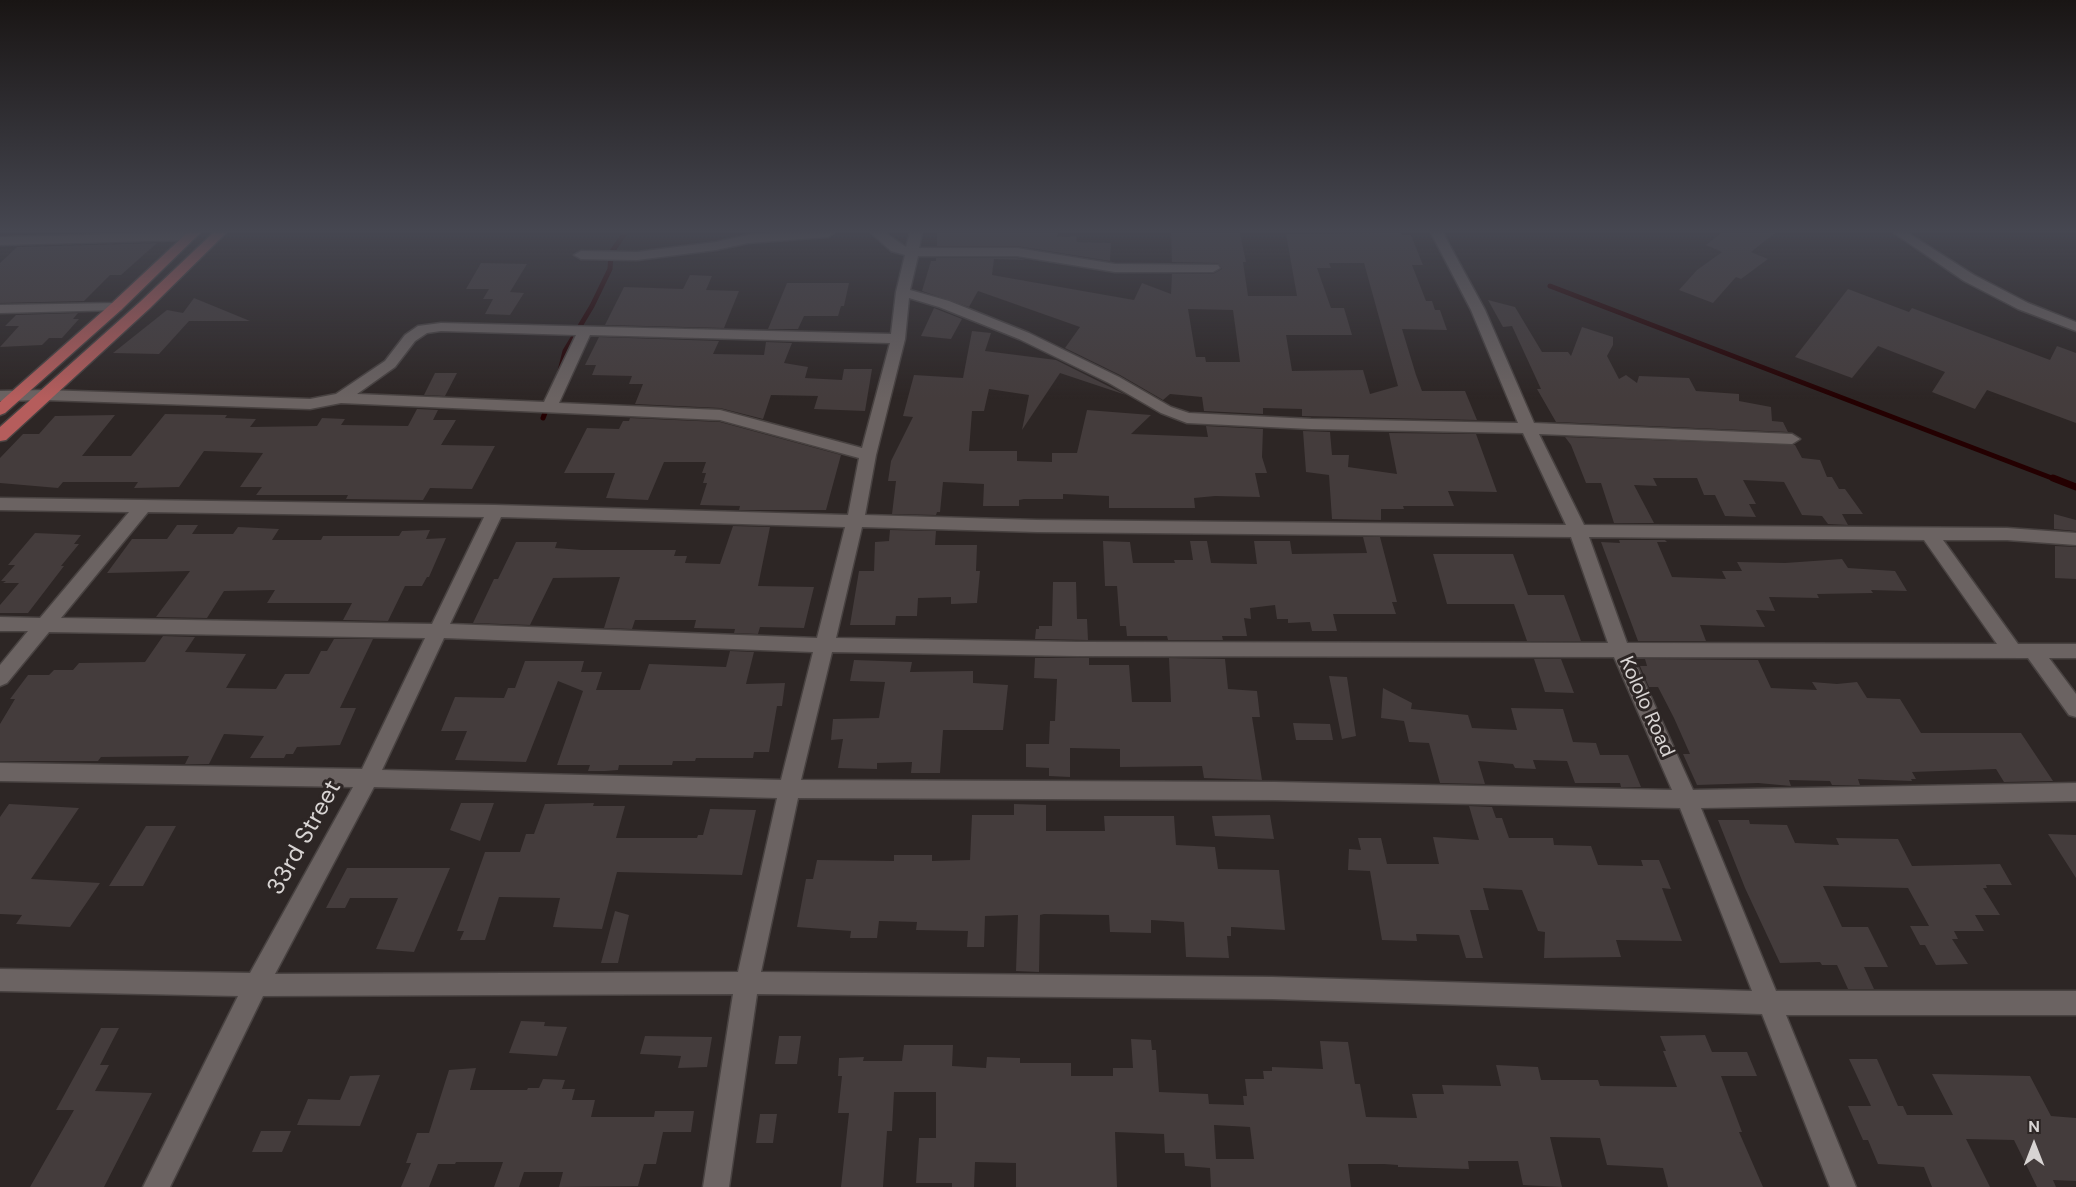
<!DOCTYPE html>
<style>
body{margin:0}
#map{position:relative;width:2076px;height:1187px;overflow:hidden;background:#2d2625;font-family:"DM Sans",sans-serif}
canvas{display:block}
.north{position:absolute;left:2004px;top:1115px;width:60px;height:60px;-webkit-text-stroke:4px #2d2625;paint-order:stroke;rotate:0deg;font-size:16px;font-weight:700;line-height:24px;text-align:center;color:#d8d4d3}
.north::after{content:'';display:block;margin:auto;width:21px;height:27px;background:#d8d4d3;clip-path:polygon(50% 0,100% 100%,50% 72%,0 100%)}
</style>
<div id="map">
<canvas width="2076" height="1187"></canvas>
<div class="north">N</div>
</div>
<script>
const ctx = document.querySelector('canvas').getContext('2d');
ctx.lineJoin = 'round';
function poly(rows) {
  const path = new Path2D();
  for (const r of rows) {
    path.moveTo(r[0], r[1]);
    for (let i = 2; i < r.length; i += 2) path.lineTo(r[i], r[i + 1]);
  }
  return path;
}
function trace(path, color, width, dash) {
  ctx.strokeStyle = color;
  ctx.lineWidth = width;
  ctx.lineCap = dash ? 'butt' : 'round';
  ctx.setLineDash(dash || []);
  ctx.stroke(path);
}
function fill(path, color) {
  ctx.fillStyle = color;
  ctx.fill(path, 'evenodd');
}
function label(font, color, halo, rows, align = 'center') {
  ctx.font = font + ' "DM Sans",sans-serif';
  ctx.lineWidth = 6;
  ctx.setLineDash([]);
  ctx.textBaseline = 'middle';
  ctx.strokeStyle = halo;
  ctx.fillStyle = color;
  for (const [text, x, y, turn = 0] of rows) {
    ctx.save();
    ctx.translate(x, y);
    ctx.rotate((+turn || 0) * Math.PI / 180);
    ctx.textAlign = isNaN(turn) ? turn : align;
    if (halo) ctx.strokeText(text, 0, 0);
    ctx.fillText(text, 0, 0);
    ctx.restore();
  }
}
trace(poly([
 [1550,286,2057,480],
 [559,375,565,351,592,306,610,269,611,253,625,233],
 [543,418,548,405]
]), '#240001', 5);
trace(poly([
 [2053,478,2076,487]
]), '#240001', 7);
fill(poly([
 [937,233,1058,233,1057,237,1076,236,1077,242,1111,243,1110,261,1017,246,937,246],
 [1171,233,1240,233,1246,262,1243,262,1248,296,1297,296,1286,234,1401,233,1402,235,1411,235,1423,265,1412,265,1426,301,1432,301,1435,310,1440,310,1447,330,1402,329,1416,375,1422,391,1465,391,1477,420,1302,416,1302,409,1263,408,1263,414,1204,411,1202,397,1170,394,1163,400,1120,375,1065,348,1080,327,978,291,969,307,922,291,931,261,936,261,936,258,1017,258,1027,260,994,259,992,275,1134,300,1142,283,1171,294,1172,274,1213,274,1222,269,1218,263,1172,262],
 [1329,263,1364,263,1398,386,1370,394,1363,370,1292,371,1286,335,1352,335,1344,308,1331,308,1317,268,1331,268],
 [1188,309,1233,310,1240,362,1206,362,1205,357,1196,357],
 [1721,233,1775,233,1751,252,1768,259,1741,279,1736,277,1713,303,1679,290,1697,270,1722,252,1706,245],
 [157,243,121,275,110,275,84,301,0,303,0,263,17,247],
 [481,263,527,264,510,292,524,293,510,315,485,314,493,299,483,299,489,289,466,289],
 [690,275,712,276,706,290,739,291,724,328,605,325,624,287,683,289],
 [787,283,849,283,844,306,841,306,838,316,804,316,798,329,768,329],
 [1848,289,1909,312,1912,308,2050,360,2057,346,2076,353,2076,423,1987,390,1975,409,1932,392,1945,372,1878,346,1852,378,1795,357],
 [194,298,250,321,189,321,159,354,113,353,167,310,183,313],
 [1488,300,1515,307,1542,352,1568,352,1571,356,1582,327,1613,337,1613,345,1607,356,1619,379,1626,375,1637,383,1639,376,1689,378,1696,391,1739,394,1739,401,1771,407,1772,421,1783,422,1788,432,1556,422,1537,389,1541,389,1512,326,1503,327],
 [934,308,962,319,951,339,921,336],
 [78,313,73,319,79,319,62,338,49,338,42,345,0,347,19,326,5,326,16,315],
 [972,331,991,333,985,351,1056,360,1126,395,1060,373,1022,430,1029,395,989,389,984,411,972,411,969,451,1017,451,1017,461,1052,462,1052,453,1077,453,1087,410,1151,415,1131,434,1208,437,1206,426,1263,429,1262,457,1267,473,1255,473,1260,497,1215,496,1194,498,1195,508,1109,508,1109,496,1063,494,1063,499,1024,499,1019,500,1019,506,983,506,984,484,943,482,940,512,937,512,936,515,892,514,896,481,888,481,891,461,913,417,903,416,914,375,963,378],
 [599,337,719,341,713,354,764,355,766,342,792,343,784,363,808,367,805,378,842,380,844,369,872,369,865,411,814,409,818,396,771,395,763,419,720,408,635,404,643,384,629,384,632,376,592,375,596,365,585,365],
 [435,373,457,373,445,396,424,395],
 [417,409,438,410,433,420,456,420,441,445,495,446,472,489,430,488,423,500,346,499,348,495,256,495,262,487,240,487,263,453,204,451,179,487,134,488,138,482,63,482,58,488,0,483,0,458,23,434,39,434,55,416,115,415,82,456,131,456,165,414,227,415,225,418,256,419,250,427,317,426,322,418,345,419,341,425,408,426],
 [630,418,720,422,841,455,826,510,739,510,740,506,700,505,707,483,703,483,706,473,702,473,706,462,664,462,648,500,606,498,615,473,564,473,587,428,619,429,623,421,629,421],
 [1303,431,1330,432,1332,455,1349,455,1348,467,1397,474,1389,433,1476,434,1497,492,1448,491,1454,506,1403,506,1404,509,1381,509,1381,520,1332,519,1329,475,1306,472],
 [1565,437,1795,445,1802,458,1820,460,1827,477,1832,477,1839,489,1845,489,1863,514,1842,514,1848,525,1828,524,1822,516,1802,515,1784,482,1743,480,1756,504,1749,504,1756,517,1725,516,1715,495,1704,495,1697,478,1653,478,1657,486,1634,485,1654,523,1614,523,1601,483,1586,483,1571,445],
 [2054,514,2076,520,2076,531,2054,529],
 [177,525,198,525,192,534,233,534,238,527,279,529,272,540,321,540,323,536,399,536,402,531,430,530,426,539,446,538,429,577,427,577,422,586,405,586,388,621,343,620,352,603,267,603,275,590,224,591,207,618,156,617,190,571,107,573,132,539,167,539],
 [733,526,770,527,758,586,814,587,804,628,760,627,758,634,734,633,735,629,694,628,696,620,635,620,632,629,604,628,620,577,553,578,530,625,473,623,494,579,498,579,516,542,557,542,555,548,582,550,676,550,674,556,687,556,685,563,720,564],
 [890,530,936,531,935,545,977,545,976,571,980,571,977,603,951,604,951,597,918,598,917,616,896,616,895,625,850,625,859,571,874,571,875,542,889,541],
 [35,533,81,535,74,544,79,544,61,566,64,566,28,613,0,613,0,605,19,583,3,583,6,581,1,581,15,565,8,565],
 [1363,537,1380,537,1397,602,1392,602,1396,614,1333,614,1337,631,1312,631,1310,622,1288,623,1288,619,1277,619,1275,605,1250,608,1251,619,1244,618,1247,636,1222,636,1223,640,1168,640,1167,636,1127,636,1126,626,1120,626,1117,586,1105,586,1103,541,1130,542,1133,563,1175,563,1174,560,1193,560,1190,541,1207,541,1211,563,1257,564,1254,541,1290,541,1292,554,1367,553],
 [1619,540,1665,540,1667,542,1657,542,1672,577,1726,579,1722,571,1742,571,1737,562,1785,563,1842,559,1848,568,1895,571,1907,591,1871,590,1873,593,1817,594,1819,598,1769,597,1775,611,1756,610,1765,627,1700,625,1706,641,1638,641,1601,542,1620,543],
 [2055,546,2076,547,2076,579,2055,578],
 [1433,554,1513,554,1528,595,1564,595,1581,641,1527,641,1514,604,1447,604],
 [1053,582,1076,582,1077,619,1087,619,1088,640,1035,639,1036,629,1039,629,1039,626,1052,626],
 [163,636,195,637,185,652,246,654,226,688,276,689,285,674,309,674,321,651,327,651,334,639,373,639,340,708,356,708,340,745,297,747,293,754,286,754,284,758,250,758,264,736,224,734,209,764,185,764,189,756,101,757,98,761,0,761,0,724,15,699,10,699,28,675,49,675,54,670,73,670,79,663,145,662],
 [730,651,754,652,746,684,785,683,782,706,777,706,769,752,754,752,753,758,696,758,695,761,673,761,672,765,619,765,618,770,605,771,588,771,590,765,557,765,583,691,558,681,526,762,455,760,467,731,441,731,455,697,504,698,508,688,515,688,525,661,584,661,581,672,602,672,596,690,640,690,649,664,726,667],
 [1035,658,1089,658,1089,665,1129,665,1132,702,1171,702,1169,658,1225,659,1228,689,1257,691,1260,717,1252,717,1262,780,1204,778,1202,766,1120,767,1120,749,1070,748,1070,777,1049,776,1049,768,1026,767,1026,744,1049,744,1050,721,1055,721,1057,679,1034,678],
 [1534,659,1561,659,1574,693,1545,692],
 [1645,659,1758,660,1771,688,1817,690,1812,682,1837,684,1857,682,1867,698,1900,699,1921,733,2021,733,2053,781,2004,782,1996,769,1912,772,1916,779,1911,779,1912,781,1858,779,1860,785,1832,785,1830,781,1789,780,1791,786,1758,783,1697,785,1683,754,1690,754,1674,718,1658,687,1649,687,1640,666,1647,666],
 [854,660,912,662,910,672,973,671,973,683,1008,685,1003,730,943,730,940,773,911,773,912,762,877,763,877,769,838,768,843,739,831,740,833,719,879,718,885,682,850,681],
 [1329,676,1347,677,1356,736,1342,739],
 [1383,688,1412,703,1411,709,1468,715,1472,728,1517,730,1511,708,1563,709,1573,742,1596,743,1600,755,1628,755,1641,787,1621,787,1620,783,1575,783,1567,761,1533,760,1536,769,1515,768,1513,764,1478,761,1485,784,1440,783,1429,743,1409,742,1404,721,1381,718],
 [1293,723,1330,724,1333,740,1296,740],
 [461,803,494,803,480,841,450,830],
 [594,803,593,806,625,806,616,838,697,838,698,835,703,835,710,809,756,810,742,875,617,872,602,929,553,927,560,898,499,897,485,940,460,940,464,931,457,931,485,852,520,852,526,834,534,834,545,804],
 [9,804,79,808,31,879,100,883,70,927,16,924,22,915,0,914,0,817],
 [1014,804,1046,805,1046,831,1105,831,1104,816,1174,816,1176,845,1215,847,1218,869,1279,870,1285,930,1231,927,1231,936,1227,936,1229,958,1186,957,1184,922,1151,920,1151,933,1110,932,1109,915,1044,914,1040,915,1039,972,1016,971,1018,915,985,916,984,947,967,947,968,931,916,930,917,922,879,921,877,938,850,938,851,931,797,927,806,879,813,879,817,860,894,861,894,855,932,855,932,861,970,860,972,815,1014,815],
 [1469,806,1492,807,1496,818,1502,818,1509,838,1553,838,1554,845,1591,846,1598,865,1643,866,1641,860,1659,860,1671,889,1662,888,1682,941,1616,940,1621,957,1544,958,1545,932,1538,931,1522,890,1483,888,1489,910,1470,910,1483,958,1466,958,1459,935,1416,934,1417,941,1382,940,1370,871,1348,870,1349,849,1361,850,1358,838,1381,838,1387,864,1439,864,1433,837,1479,840],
 [1270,815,1274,839,1215,836,1212,816],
 [1718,820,1749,820,1750,824,1787,825,1795,843,1839,845,1836,838,1898,839,1912,866,2000,864,2012,885,1986,885,1987,888,1983,888,2000,915,1975,915,1984,931,1954,931,1958,939,1952,939,1968,964,1936,965,1925,945,1920,945,1910,926,1929,926,1908,888,1823,886,1842,927,1868,927,1888,967,1864,967,1874,989,1848,989,1837,965,1822,965,1820,962,1780,963,1745,888],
 [146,826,176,826,143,886,109,886],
 [2048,834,2076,835,2076,878],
 [347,868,450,868,414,952,376,949,398,898,350,898,345,908,326,908],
 [615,911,629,915,618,963,601,963],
 [521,1021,545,1022,544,1026,567,1027,557,1056,509,1053],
 [101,1028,119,1028,100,1065,109,1065,95,1091,152,1093,104,1187,30,1187,74,1110,56,1110],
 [1705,1035,1712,1052,1747,1052,1757,1076,1721,1076,1742,1132,1739,1132,1763,1187,1668,1187,1663,1168,1607,1165,1600,1138,1550,1137,1562,1187,1523,1185,1518,1161,1468,1161,1469,1169,1398,1167,1398,1165,1384,1164,1348,1164,1351,1187,1211,1187,1210,1168,1185,1166,1184,1153,1165,1153,1164,1134,1115,1132,1117,1187,1016,1187,1016,1163,975,1162,974,1187,952,1187,952,1183,916,1183,919,1138,936,1138,936,1092,894,1092,892,1131,887,1131,883,1187,841,1187,849,1113,838,1113,842,1076,838,1076,839,1058,864,1057,863,1061,902,1061,904,1045,953,1045,952,1066,986,1068,987,1057,1020,1058,1020,1063,1071,1063,1071,1076,1113,1076,1113,1068,1133,1068,1131,1039,1151,1040,1152,1050,1156,1050,1159,1092,1208,1094,1209,1104,1244,1105,1243,1096,1247,1096,1245,1079,1264,1079,1263,1071,1272,1071,1272,1067,1323,1069,1320,1041,1348,1042,1355,1084,1360,1084,1366,1117,1417,1118,1412,1094,1444,1094,1442,1085,1501,1086,1496,1065,1538,1067,1541,1080,1598,1080,1600,1086,1677,1087,1663,1051,1666,1051,1660,1036],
 [1214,1125,1250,1127,1254,1159,1216,1159],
 [645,1036,712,1037,707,1067,678,1068,681,1056,640,1054],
 [779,1036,801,1036,797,1064,775,1064],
 [1849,1059,1877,1059,1898,1106,1903,1106,1907,1115,1953,1115,1932,1074,2030,1076,2051,1116,2076,1118,2076,1181,2053,1180,2056,1187,2037,1187,2014,1140,1966,1139,1990,1187,1932,1187,1924,1167,1878,1164,1868,1140,1863,1140,1848,1106,1871,1106],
 [476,1068,470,1090,527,1090,528,1088,539,1088,543,1079,565,1080,562,1089,575,1089,572,1100,595,1100,591,1117,654,1117,655,1111,694,1111,691,1132,663,1132,656,1164,644,1164,638,1186,559,1187,563,1172,524,1172,519,1187,494,1187,503,1162,456,1162,455,1164,438,1164,429,1187,401,1187,411,1163,406,1163,417,1133,429,1133,449,1070],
 [380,1075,360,1126,297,1125,308,1099,340,1100,350,1076],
 [760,1114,777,1114,773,1143,756,1143],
 [261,1131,291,1131,282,1152,252,1152]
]), '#443c3c');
const minor = poly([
 [169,233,192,233,196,236,190,240,0,245,0,237,169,233],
 [781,233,834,233,828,237,748,243,716,250,637,260,581,259,574,255,581,251,637,252,716,242,748,235,781,233],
 [871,233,885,233,906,247,910,233,922,233,919,248,1017,248,1115,264,1218,265,1220,268,1213,272,1115,272,1017,256,918,256,910,290,949,301,1029,333,1119,377,1171,407,1189,413,1311,419,1518,423,1471,310,1431,233,1443,233,1485,310,1534,423,1792,434,1800,439,1792,444,1539,434,1584,525,2007,528,2076,533,2076,545,2007,540,1943,540,2018,644,2076,644,2076,658,2049,658,2076,694,2076,717,2069,715,2028,658,1633,657,1693,790,2076,783,2076,801,1701,808,1776,991,2076,991,2076,1015,1786,1015,1856,1187,1830,1187,1762,1014,1272,999,757,994,729,1187,703,1187,733,994,263,996,170,1187,143,1187,238,996,0,991,0,969,250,973,353,787,0,781,0,763,362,769,425,638,49,632,7,683,0,686,0,665,28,631,0,631,0,617,40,618,129,512,0,510,0,498,495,505,848,515,859,458,720,420,341,403,310,409,45,400,0,401,0,391,45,390,310,399,336,394,385,361,405,335,418,326,441,323,891,334,896,292,905,255,891,251,871,233],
 [909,298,939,307,1019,339,1109,383,1161,413,1187,423,1311,429,1523,433,1566,525,1037,520,865,515,876,455,905,339,909,298],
 [441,331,576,335,544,402,357,394,395,367,415,341,427,333,441,331],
 [590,335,890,343,862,448,720,410,559,403,590,335],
 [148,512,484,517,432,624,61,618,148,512],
 [501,517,845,527,817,638,450,624,501,517],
 [862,527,1037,532,1571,537,1608,643,1077,642,836,638,862,527],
 [1589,537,1924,540,1997,644,1627,643,1589,537],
 [444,638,813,652,781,780,382,770,444,638],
 [832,652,1077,656,1614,657,1672,790,1275,782,801,780,832,652],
 [374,787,777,798,738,972,275,974,374,787],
 [798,798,1275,800,1680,808,1752,991,1272,977,761,972,798,798],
 [1894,233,1908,233,1974,275,2028,303,2076,322,2076,331,2018,309,1964,281,1894,233],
 [116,303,121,304,123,307,121,310,0,313,0,305,116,303]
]);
const primary = poly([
 [187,233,200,233,121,310,5,413,0,415,0,402,111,304,187,233],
 [213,233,226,233,150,308,6,440,0,441,0,427,140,302,213,233]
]);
trace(minor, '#484241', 3);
trace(primary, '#484241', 3);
fill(minor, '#6b6362');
fill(primary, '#b55d5c');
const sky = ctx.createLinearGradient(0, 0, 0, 399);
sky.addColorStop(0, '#191514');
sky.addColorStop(0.58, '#464751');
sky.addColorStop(1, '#46475100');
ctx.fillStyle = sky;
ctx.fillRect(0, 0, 2076, 399);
label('20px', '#d8d4d3', '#2d2625', [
 ["Kololo Road",1646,707,66]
]);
label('24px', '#d8d4d3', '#2d2625', [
 ["33rd Street",305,838,-61]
]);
</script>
